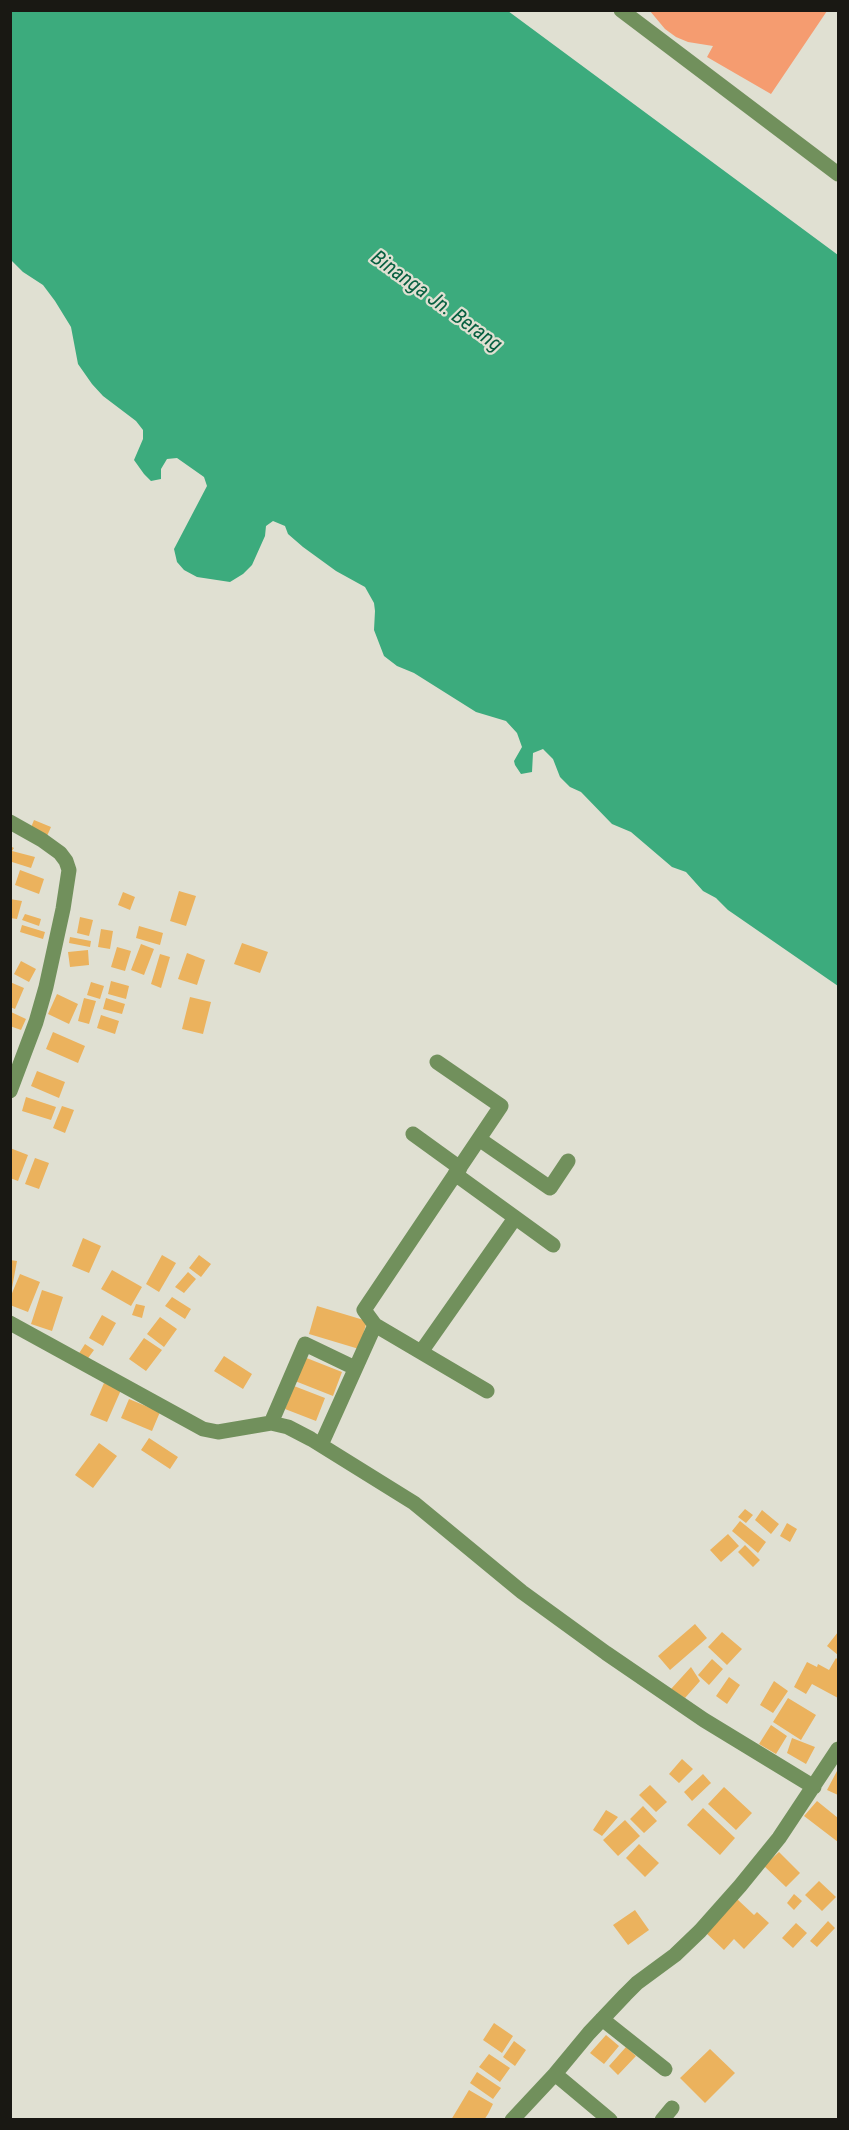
<!DOCTYPE html>
<style>
body{margin:0}
#map{position:relative;width:849px;height:2130px;overflow:hidden;background:#e0e0d2;font-family:"Roboto Condensed",sans-serif}
canvas{display:block}
.frame{position:absolute;inset:0;border:12px solid #191813;pointer-events:none}
</style>
<div id="map">
<canvas width="849" height="2130"></canvas>
<div class="frame"></div>
</div>
<script>
const ctx = document.querySelector('canvas').getContext('2d');
ctx.lineJoin = 'round';
function fill(path, color) {
  ctx.fillStyle = color;
  ctx.fill(path, 'evenodd');
}
function poly(rows) {
  const path = new Path2D();
  for (const r of rows) {
    path.moveTo(r[0], r[1]);
    for (let i = 2; i < r.length; i += 2) path.lineTo(r[i], r[i + 1]);
  }
  return path;
}
function trace(path, color, width, dash) {
  ctx.strokeStyle = color;
  ctx.lineWidth = width;
  ctx.lineCap = dash ? 'butt' : 'round';
  ctx.setLineDash(dash || []);
  ctx.stroke(path);
}
function label(font, color, halo, rows, align = 'center') {
  ctx.font = font + ' "Roboto Condensed",sans-serif';
  ctx.lineWidth = 4.5;
  ctx.setLineDash([]);
  ctx.textBaseline = 'middle';
  ctx.strokeStyle = halo;
  ctx.fillStyle = color;
  for (const [text, x, y, turn = 0] of rows) {
    ctx.save();
    ctx.translate(x, y);
    ctx.rotate((+turn || 0) * Math.PI / 180);
    ctx.textAlign = isNaN(turn) ? turn : align;
    if (halo) ctx.strokeText(text, 0, 0);
    ctx.fillText(text, 0, 0);
    ctx.restore();
  }
}
fill(poly([
 [650,11,827,11,771,94,707,57,713,46,688,42,676,37,665,29]
]), '#f59c70');
fill(poly([
 [10,11,508,11,838,255,838,986,728,910,716,898,703,891,686,872,672,867,631,832,612,824,581,792,570,787,560,777,553,759,543,749,533,753,532,772,521,774,515,765,514,761,522,747,517,733,506,721,476,712,414,673,397,666,384,656,374,630,375,611,374,603,365,587,336,571,303,547,288,534,285,526,273,521,266,526,265,536,252,565,243,574,230,582,197,577,184,570,177,562,174,549,207,486,204,477,177,458,167,459,161,469,161,479,151,481,144,474,134,460,143,439,143,430,136,421,103,396,92,384,78,364,71,327,55,301,43,285,23,272,11,260]
]), '#3cab7d');
fill(poly([
 [34,820,51,827,47,836,30,830],
 [10,846,14,848,12,851,35,857,31,868,12,862,10,866],
 [20,870,44,879,39,894,15,885],
 [179,891,196,896,186,926,170,921],
 [123,892,135,897,130,910,118,905],
 [10,899,22,901,17,919,10,918],
 [25,914,41,919,39,926,22,920],
 [80,917,93,920,89,936,77,933],
 [22,925,45,932,43,939,20,932],
 [139,926,163,933,160,945,136,938],
 [101,929,113,931,110,949,98,947],
 [70,937,91,941,90,947,69,943],
 [242,943,268,952,260,973,234,964],
 [141,944,154,949,144,975,131,970],
 [117,947,131,951,125,971,111,967],
 [88,950,89,965,70,967,68,952],
 [187,953,205,960,197,985,178,979],
 [160,954,170,957,161,988,151,984],
 [21,961,36,969,29,982,14,974],
 [111,981,129,986,126,999,108,994],
 [10,982,24,988,15,1009,10,1007],
 [91,982,104,986,100,999,87,995],
 [57,994,78,1004,69,1024,48,1014],
 [190,997,211,1002,203,1034,182,1029],
 [84,998,96,1001,89,1024,78,1021],
 [106,998,125,1004,122,1014,103,1009],
 [11,1012,26,1019,21,1030,10,1026],
 [101,1015,119,1021,115,1034,97,1028],
 [53,1032,85,1046,78,1063,46,1049],
 [37,1071,65,1082,59,1098,31,1086],
 [26,1097,56,1107,51,1120,22,1111],
 [62,1106,74,1110,65,1133,53,1128],
 [10,1148,28,1155,18,1181,10,1178],
 [35,1158,49,1163,39,1189,25,1184],
 [83,1238,101,1246,89,1273,72,1266],
 [162,1255,176,1263,159,1292,146,1284],
 [199,1255,211,1264,201,1277,189,1268],
 [10,1260,17,1261,12,1288,10,1288],
 [112,1270,142,1287,131,1306,101,1289],
 [188,1272,196,1279,184,1293,175,1287],
 [20,1274,40,1282,28,1312,10,1305,10,1298],
 [42,1290,63,1297,52,1331,31,1324],
 [172,1297,191,1309,185,1319,165,1306],
 [136,1304,145,1306,142,1318,132,1315],
 [317,1306,367,1321,359,1349,309,1334],
 [102,1315,116,1323,103,1346,89,1338],
 [160,1317,177,1329,164,1347,147,1334],
 [144,1338,162,1350,146,1371,129,1359],
 [85,1344,94,1350,86,1361,78,1355],
 [224,1356,252,1374,243,1389,214,1371],
 [304,1357,342,1372,333,1396,295,1381],
 [104,1383,121,1390,107,1422,90,1415],
 [294,1386,325,1398,316,1421,285,1409],
 [129,1399,160,1412,152,1431,121,1418],
 [149,1438,178,1457,170,1469,141,1450],
 [99,1443,117,1456,93,1488,75,1475],
 [745,1509,753,1515,746,1523,738,1517],
 [762,1510,779,1524,771,1534,755,1520],
 [740,1521,766,1542,758,1553,732,1531],
 [787,1523,797,1529,790,1542,780,1536],
 [728,1534,739,1546,721,1562,710,1550],
 [745,1545,760,1560,753,1567,738,1552],
 [695,1624,707,1638,670,1670,658,1656],
 [722,1632,742,1649,727,1665,708,1647],
 [838,1632,838,1655,827,1646],
 [836,1658,838,1660,838,1698,812,1684,806,1694,794,1687,807,1662,817,1667,818,1664,829,1670],
 [712,1659,723,1669,709,1685,698,1675],
 [691,1667,700,1681,685,1698,671,1689],
 [729,1677,740,1685,727,1704,716,1696],
 [774,1681,788,1691,773,1713,760,1705],
 [788,1698,816,1715,801,1740,773,1722],
 [771,1725,787,1736,776,1754,759,1744],
 [792,1738,815,1747,806,1764,787,1753],
 [682,1759,693,1769,679,1783,669,1774],
 [837,1771,838,1772,838,1795,827,1790],
 [703,1774,711,1783,692,1801,684,1792],
 [650,1785,667,1802,656,1812,639,1795],
 [724,1787,752,1813,736,1830,708,1804],
 [817,1801,838,1818,838,1842,804,1816],
 [643,1806,657,1821,644,1833,630,1819],
 [703,1808,735,1838,720,1855,687,1825],
 [606,1810,618,1817,602,1836,593,1830],
 [625,1820,640,1836,618,1856,603,1840],
 [639,1844,659,1863,645,1877,626,1858],
 [779,1852,800,1873,786,1887,764,1866],
 [819,1881,836,1897,822,1911,805,1895],
 [794,1894,802,1901,794,1910,787,1903],
 [737,1899,754,1915,757,1912,769,1923,744,1949,734,1939,724,1950,705,1932],
 [635,1910,649,1930,628,1945,613,1925],
 [828,1921,835,1928,817,1947,810,1941],
 [796,1923,807,1933,793,1948,782,1938],
 [494,2023,513,2036,502,2053,483,2040],
 [606,2035,619,2046,604,2064,590,2053],
 [514,2041,526,2050,515,2066,503,2057],
 [626,2047,636,2056,618,2075,609,2066],
 [710,2049,735,2073,705,2103,680,2078],
 [489,2054,510,2068,500,2082,479,2067],
 [477,2072,501,2088,493,2099,470,2083],
 [469,2090,493,2104,488,2114,484,2120,451,2120]
]), '#ebb25d');
trace(poly([
 [621,10,838,174],
 [10,822,42,840,60,853,66,861,69,870,63,909,46,987,36,1022,10,1091],
 [413,1134,460,1168],
 [479,1139,550,1188,568,1161],
 [455,1174,553,1245],
 [10,1323,203,1429,218,1432,271,1423,288,1427,311,1439,414,1503,522,1592,606,1653,704,1720,814,1787],
 [375,1325,487,1391],
 [421,1352,515,1218],
 [271,1423,305,1344,355,1368],
 [321,1445,375,1325,364,1310,501,1106,437,1062],
 [602,2019,665,2069],
 [555,2074,610,2120],
 [512,2120,555,2074,589,2033,625,1995,637,1983,675,1955,700,1931,740,1886,779,1838,838,1749],
 [662,2120,672,2108]
]), '#71905c', 15);
label('italic 21px', '#086041', '#e0e0d2', [
 ["Binanga Jn. Berang",436,302,36]
]);
</script>
